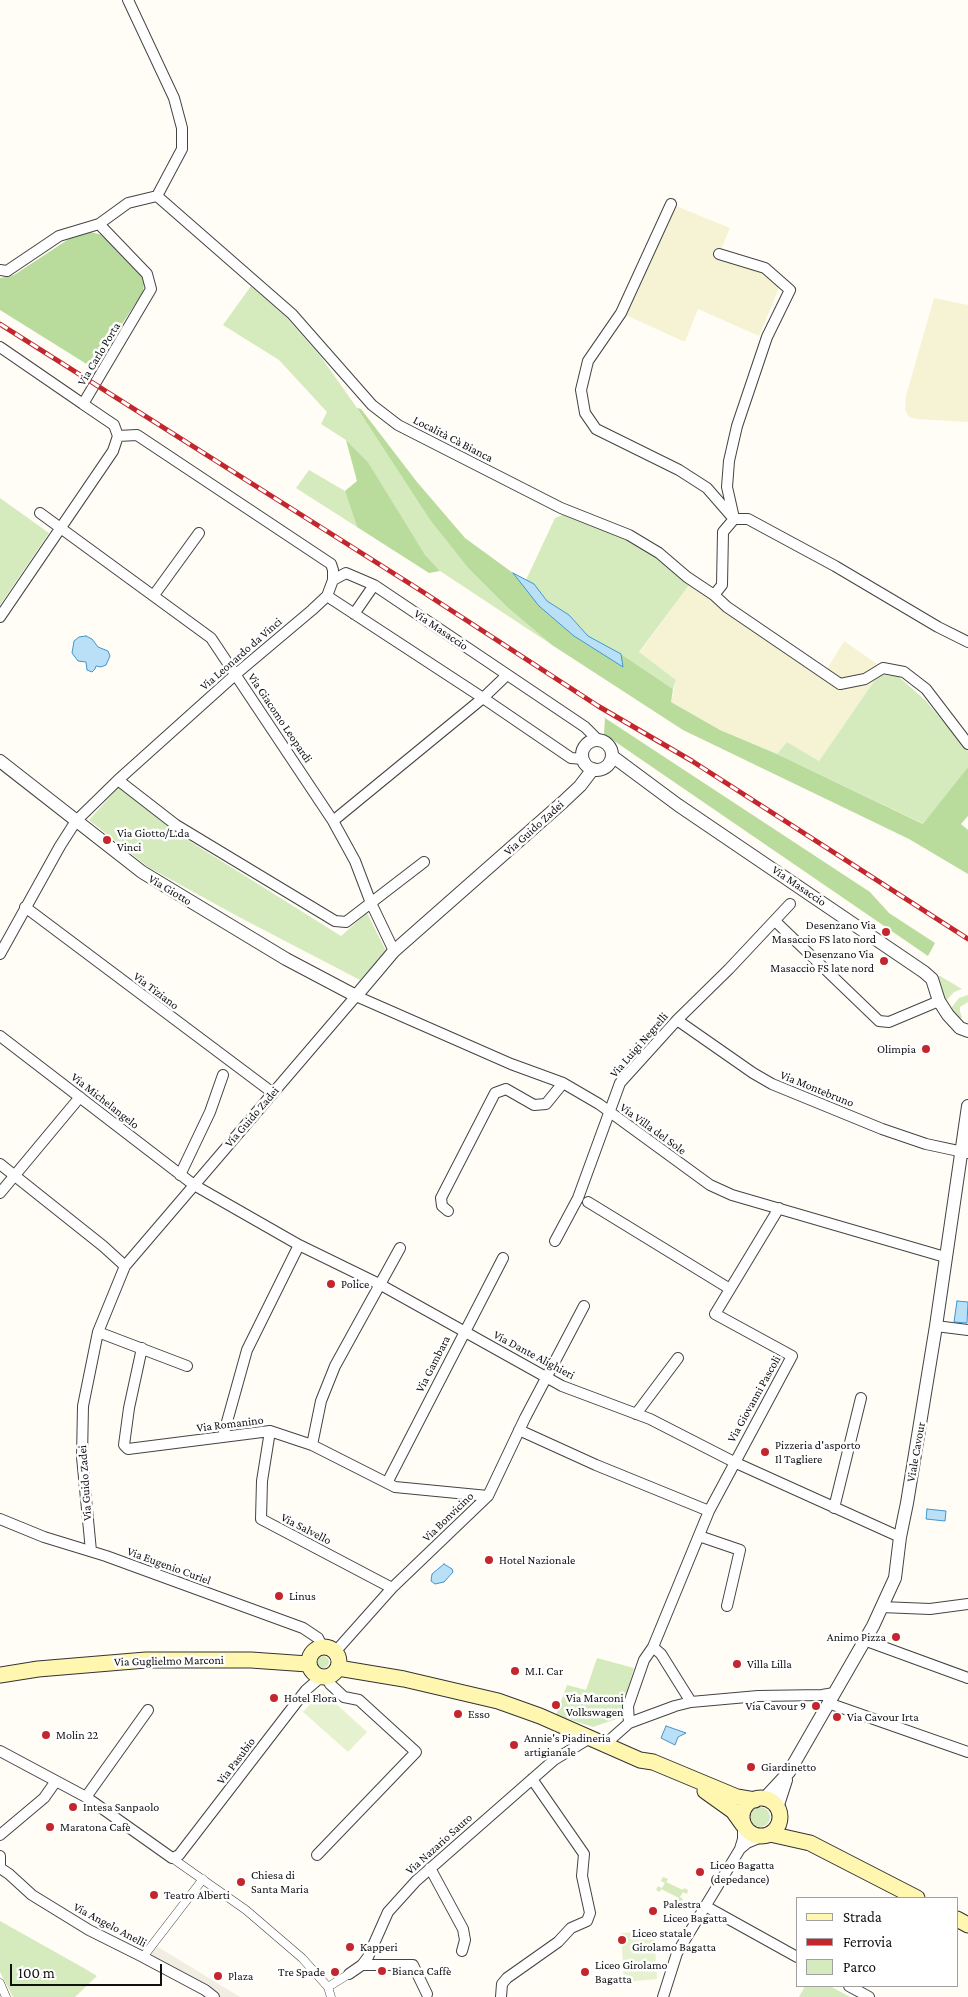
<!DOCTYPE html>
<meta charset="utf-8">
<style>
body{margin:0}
#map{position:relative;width:968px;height:1997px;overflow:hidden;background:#fffdf5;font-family:"Crimson Pro",serif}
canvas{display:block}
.legend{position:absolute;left:796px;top:1897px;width:162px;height:90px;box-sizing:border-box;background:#fff;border:1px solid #a0a0a0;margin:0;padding:6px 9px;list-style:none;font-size:15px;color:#111}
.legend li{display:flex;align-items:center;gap:10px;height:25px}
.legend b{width:25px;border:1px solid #a0a0a0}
.scale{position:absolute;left:10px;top:1964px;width:152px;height:22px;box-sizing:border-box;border:2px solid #111;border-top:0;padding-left:6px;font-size:15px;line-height:18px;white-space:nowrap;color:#111;-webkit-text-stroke:4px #fff;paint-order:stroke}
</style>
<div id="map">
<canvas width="968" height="1997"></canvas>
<ul class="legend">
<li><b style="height:6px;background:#fff6b0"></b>Strada</li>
<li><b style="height:6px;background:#c4262e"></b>Ferrovia</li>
<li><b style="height:14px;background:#d5ebbd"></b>Parco</li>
</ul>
<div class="scale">100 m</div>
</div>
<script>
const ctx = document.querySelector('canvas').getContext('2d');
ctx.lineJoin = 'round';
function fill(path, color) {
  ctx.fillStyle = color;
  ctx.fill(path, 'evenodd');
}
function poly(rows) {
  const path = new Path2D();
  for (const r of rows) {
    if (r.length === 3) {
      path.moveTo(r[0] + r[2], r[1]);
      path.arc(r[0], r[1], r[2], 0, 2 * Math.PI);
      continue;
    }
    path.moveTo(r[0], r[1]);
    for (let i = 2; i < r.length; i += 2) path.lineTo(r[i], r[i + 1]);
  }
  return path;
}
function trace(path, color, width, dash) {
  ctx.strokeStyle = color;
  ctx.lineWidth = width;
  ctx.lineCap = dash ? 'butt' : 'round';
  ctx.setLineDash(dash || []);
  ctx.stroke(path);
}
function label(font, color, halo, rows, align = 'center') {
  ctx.font = font + ' "Crimson Pro",serif';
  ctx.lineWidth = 5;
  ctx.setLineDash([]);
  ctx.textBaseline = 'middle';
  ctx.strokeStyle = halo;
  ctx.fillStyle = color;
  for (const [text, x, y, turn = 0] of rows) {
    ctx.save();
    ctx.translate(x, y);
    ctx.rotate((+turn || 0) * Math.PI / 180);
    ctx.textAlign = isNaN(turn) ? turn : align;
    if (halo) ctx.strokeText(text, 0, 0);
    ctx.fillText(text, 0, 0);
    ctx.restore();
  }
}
fill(poly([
 [671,204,730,228,719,254,765,268,781,283,759,336,698,309,685,342,621,313],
 [934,298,968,305,968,422,917,419,909,417,905,410,906,396],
 [690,584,727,600,827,669,844,641,883,668,819,761,787,742,777,754,720,730,671,702,676,680,639,653]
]), '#f6f3d4');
fill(poly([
 [251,286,286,317,321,357,357,408,430,520,468,568,507,607,552,645,440,571,425,556,368,462,346,440,321,424,327,412,279,360,223,325],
 [309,470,345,491,357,527,296,488],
 [0,498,49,533,0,605],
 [565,514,619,534,655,554,690,584,639,652,676,680,673,689,621,654,588,636,569,615,547,601,534,585,526,580,555,518],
 [879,674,899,677,925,700,968,751,968,767,924,824,777,754,787,742,819,761],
 [119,787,175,832,341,936,367,913,386,951,360,980,239,917,148,867,89,820],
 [935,976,940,976,962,989,954,992,946,1001],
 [968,995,968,1002,960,1007,960,1012,962,1017,959,1021,952,1012,952,1007,959,998],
 [323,1662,6],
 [597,1658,634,1668,619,1718,593,1727,556,1715,567,1685,586,1690],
 [760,1817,10],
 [663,1877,668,1879,666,1882,683,1890,684,1888,688,1890,687,1894,683,1892,680,1897,683,1899,681,1903,677,1901,679,1898,661,1889,660,1892,656,1890,658,1886,662,1888,665,1883,661,1881],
 [0,1921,82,1967,97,1976,75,1997,13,1997,0,1972],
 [805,1986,830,1986,850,1997,799,1997]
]), '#d5ebbd');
fill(poly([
 [90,232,103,235,141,275,144,284,143,292,93,368,0,310,0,278,14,275,75,235],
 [357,408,361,409,417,482,465,538,513,573,539,606,574,636,623,666,621,654,673,689,671,702,720,730,777,754,923,824,968,767,968,816,961,824,968,830,968,874,909,839,683,730,552,645,507,607,468,568,430,520],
 [346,440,368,462,425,555,440,571,429,573,357,527,345,491,357,481],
 [605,718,870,892,889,913,935,943,928,956,604,734]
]), '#b9dc9c');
fill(poly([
 [322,1691,367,1732,348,1752,303,1712],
 [654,1931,657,1979,624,1982,621,1933]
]), '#e6f2cf');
fill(poly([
 [152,1946,158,1947,240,1997,221,1997,207,1987,147,1952]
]), '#f1ede2');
const water = poly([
 [513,573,534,584,547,601,569,615,588,636,621,654,623,667,574,636,539,606,513,573],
 [86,636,92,639,98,647,108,651,110,656,106,665,101,667,96,666,95,669,92,672,87,670,86,662,78,661,72,653,74,641,79,637,86,636],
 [957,1301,968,1302,967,1323,954,1322,957,1301],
 [927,1509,946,1511,945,1521,926,1519,927,1509],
 [444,1564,452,1569,453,1572,444,1582,435,1584,431,1581,432,1574,444,1564],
 [666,1726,686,1733,678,1737,675,1745,661,1738,666,1726]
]);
fill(water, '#b9e0f7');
trace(water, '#3f96cf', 1);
const pedestrian = poly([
 [172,1858,246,1910,302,1958,328,1987,331,1997],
 [143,1957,203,1879],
 [0,1983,6,1997],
 [328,1987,349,1974]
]);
const minor = poly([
 [157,196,292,314,372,405,398,425,561,508,629,535,659,553,687,577,714,595,722,585,723,532,734,519],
 [671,204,621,313,588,361,581,390,585,413,596,429,679,470,707,488,734,519,748,519,835,566,938,627,968,642],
 [719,254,765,268,790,290,767,337,737,426,729,461,727,487,734,518],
 [0,270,7,271,59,236,99,224,128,203,157,196,182,149,182,128,174,98,128,0],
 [0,347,83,404],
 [40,513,211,638,333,821,355,861,371,903,394,951],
 [333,580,346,573,374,585,585,727,598,740],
 [154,595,199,533],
 [714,595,727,607,840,684,865,679,883,668,904,672,926,689,968,744],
 [327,596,483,698,571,758,583,759],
 [354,614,374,585],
 [0,617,113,451,118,436,114,425,83,404,151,289,147,274,99,224],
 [118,780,176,825,335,921,346,922,424,862],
 [333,821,483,698,507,675],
 [25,907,273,1093],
 [775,921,879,1021,889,1022,939,1001],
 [0,954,60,846,76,821,118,780,236,674,312,610,327,596,333,580,333,570,331,564,137,435,118,436],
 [677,1020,753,1073,772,1084,882,1129,926,1144,968,1153],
 [0,1036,194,1185,299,1245,381,1285,562,1386,650,1419,734,1462,900,1537],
 [0,1164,103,1246,125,1266],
 [180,1175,210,1112,223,1075],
 [0,1193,80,1097],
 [588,1202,730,1289],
 [448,1211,442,1206,441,1198,495,1093,506,1089,534,1105,546,1104,563,1083],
 [555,1241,578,1198,620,1083,677,1020,729,969,790,904],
 [936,1326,968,1330],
 [98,1332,187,1366],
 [142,1348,129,1408,124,1445,128,1449,270,1431,312,1445,395,1487,488,1496],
 [636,1414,678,1358],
 [519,1430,596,1465,709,1511],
 [270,1431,262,1481,261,1519,392,1588],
 [223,1436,247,1350,299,1245],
 [312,1445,321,1401,335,1366,400,1248],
 [387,1483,503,1258],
 [834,1508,861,1398],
 [0,1519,44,1537,106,1556,303,1628,318,1638,322,1646],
 [699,1536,740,1550,727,1606],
 [91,1551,82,1457,83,1406,98,1332,125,1266,356,996,511,1064,563,1083,599,1104,710,1185,732,1195,945,1257],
 [881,1607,930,1609,968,1604],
 [864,1640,968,1678],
 [653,1647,661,1654,691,1702],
 [335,1652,392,1588,488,1496,525,1418,584,1306],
 [828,1703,968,1752],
 [629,1723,628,1706,644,1660,653,1647,709,1511,792,1356,715,1314,779,1208],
 [611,1739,629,1723,675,1706,691,1702,758,1696,822,1695,834,1693],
 [0,1751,86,1797,172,1858,179,1855,306,1690,321,1677],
 [86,1797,148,1710],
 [0,1835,44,1798,56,1781],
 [740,1849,747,1843,764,1836],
 [317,1855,416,1752,359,1700,344,1697,330,1684,326,1677],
 [0,1856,0,1865],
 [0,1868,9,1874,32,1895,89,1930,143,1957,205,1990,214,1997],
 [430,1868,463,1929,465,1940,462,1951],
 [707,1907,797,1957],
 [362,1965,413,1965,427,1994],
 [349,1974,362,1965,368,1957,388,1912,416,1881,554,1760,590,1738],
 [849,1986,869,1997],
 [501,1997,502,1984,507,1978,558,1942,571,1928,587,1921,590,1913,582,1876,584,1854,532,1779],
 [663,1997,677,1953,740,1849,743,1839,743,1825]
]);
const tertiary = poly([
 [597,755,15],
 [612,756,678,805,924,972,932,979,939,1001,948,1015,960,1028,968,1031],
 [0,761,142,872,286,959,356,996,394,951,563,802,580,786,593,769],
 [764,1799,789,1772,873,1626,895,1578,900,1537,907,1503,936,1326,968,1106],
 [777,1808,786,1780]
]);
const secondary = poly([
 [324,1662,15],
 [338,1668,404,1679,498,1701,540,1716,640,1760,653,1762,737,1797,755,1800],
 [0,1675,38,1669,146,1660,251,1660,308,1664],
 [705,1791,733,1811,743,1825],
 [761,1817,19],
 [770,1834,810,1843,917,1898],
 [957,1919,968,1925]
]);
trace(pedestrian, '#444', 9);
trace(minor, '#444', 12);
trace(tertiary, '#444', 14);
trace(secondary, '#333', 17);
trace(pedestrian, '#fff', 8);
trace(minor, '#fff', 10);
trace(tertiary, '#fff', 12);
trace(secondary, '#fff6b0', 15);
const rail = poly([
 [0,324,423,592,598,706,692,761,968,939]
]);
trace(rail, '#c4262e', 5);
trace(rail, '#fff', 3, [9]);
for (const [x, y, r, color] of [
 [107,840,5,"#c4262e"],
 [886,932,5,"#c4262e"],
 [884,961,5,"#c4262e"],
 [926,1049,5,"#c4262e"],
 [331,1284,5,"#c4262e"],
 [765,1452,5,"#c4262e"],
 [489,1560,5,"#c4262e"],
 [279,1596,5,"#c4262e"],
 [896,1637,5,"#c4262e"],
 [737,1664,5,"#c4262e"],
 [515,1671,5,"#c4262e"],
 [274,1698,5,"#c4262e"],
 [556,1705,5,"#c4262e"],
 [816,1706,5,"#c4262e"],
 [458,1714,5,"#c4262e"],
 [837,1717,5,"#c4262e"],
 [46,1735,5,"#c4262e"],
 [514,1745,5,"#c4262e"],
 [751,1767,5,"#c4262e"],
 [73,1807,5,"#c4262e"],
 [50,1827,5,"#c4262e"],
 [700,1872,5,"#c4262e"],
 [241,1882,5,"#c4262e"],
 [154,1895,5,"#c4262e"],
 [653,1911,5,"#c4262e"],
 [622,1940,5,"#c4262e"],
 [350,1947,5,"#c4262e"],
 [382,1971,5,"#c4262e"],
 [335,1972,5,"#c4262e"],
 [585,1972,5,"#c4262e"],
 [218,1976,5,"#c4262e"]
]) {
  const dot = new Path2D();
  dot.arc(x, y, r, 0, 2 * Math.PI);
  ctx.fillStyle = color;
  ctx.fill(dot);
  trace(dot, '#fff', 2);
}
label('12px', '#111', '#fff', [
 ["Via Carlo Porta",99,354,-59],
 ["Località Cà Bianca",453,439,27],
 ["Via Masaccio",441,630,34],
 ["Via Leonardo da Vinci",241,654,-41],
 ["Via Giacomo Leopardi",280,718,56],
 ["Via Guido Zadei",534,828,-42],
 ["Via Masaccio",799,886,34],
 ["Via Giotto",170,890,31],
 ["Via Tiziano",156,991,37],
 ["Via Luigi Negrelli",639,1045,-49],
 ["Via Montebruno",817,1089,22],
 ["Via Michelangelo",105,1101,38],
 ["Via Guido Zadei",252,1117,-49],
 ["Via Villa del Sole",653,1129,36],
 ["Via Dante Alighieri",534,1355,28],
 ["Via Gambara",433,1364,-63],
 ["Via Giovanni Pascoli",754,1399,-61],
 ["Via Romanino",230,1424,-7],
 ["Viale Cavour",916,1452,-80],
 ["Via Guido Zadei",85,1483,-94],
 ["Via Bonvicino",448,1517,-44],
 ["Via Salvello",306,1529,27],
 ["Via Eugenio Curiel",169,1566,20],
 ["Via Guglielmo Marconi",169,1661,-1],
 ["Via Pasubio",236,1761,-53],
 ["Via Nazario Sauro",439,1844,-42],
 ["Via Angelo Anelli",110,1925,28]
]);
label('12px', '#111', '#fff', [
 ["Via Giotto/L.da",117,833],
 ["Vinci",117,847],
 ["Desenzano Via",876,925,"right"],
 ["Masaccio FS lato nord",876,939,"right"],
 ["Desenzano Via",874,954,"right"],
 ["Masaccio FS late nord",874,968,"right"],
 ["Olimpia",916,1049,"right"],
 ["Police",341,1284],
 ["Pizzeria d'asporto",775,1445],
 ["Il Tagliere",775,1459],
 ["Hotel Nazionale",499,1560],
 ["Linus",289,1596],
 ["Animo Pizza",886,1637,"right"],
 ["Villa Lilla",747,1664],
 ["M.I. Car",525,1671],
 ["Hotel Flora",284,1698],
 ["Via Marconi",566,1698],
 ["Volkswagen",566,1712],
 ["Via Cavour 9",806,1706,"right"],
 ["Esso",468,1714],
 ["Via Cavour Irta",847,1717],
 ["Molin 22",56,1735],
 ["Annie's Piadineria",524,1738],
 ["artigianale",524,1752],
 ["Giardinetto",761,1767],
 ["Intesa Sanpaolo",83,1807],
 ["Maratona Cafè",60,1827],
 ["Liceo Bagatta",710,1865],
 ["(depedance)",710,1879],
 ["Chiesa di",251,1875],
 ["Santa Maria",251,1889],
 ["Teatro Alberti",164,1895],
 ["Palestra",663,1904],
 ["Liceo Bagatta",663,1918],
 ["Liceo statale",632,1933],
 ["Girolamo Bagatta",632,1947],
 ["Kapperi",360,1947],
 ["Liceo Girolamo",595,1965],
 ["Bagatta",595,1979],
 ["Bianca Caffè",392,1971],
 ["Tre Spade",325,1972,"right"],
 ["Plaza",228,1976]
], 'left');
</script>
